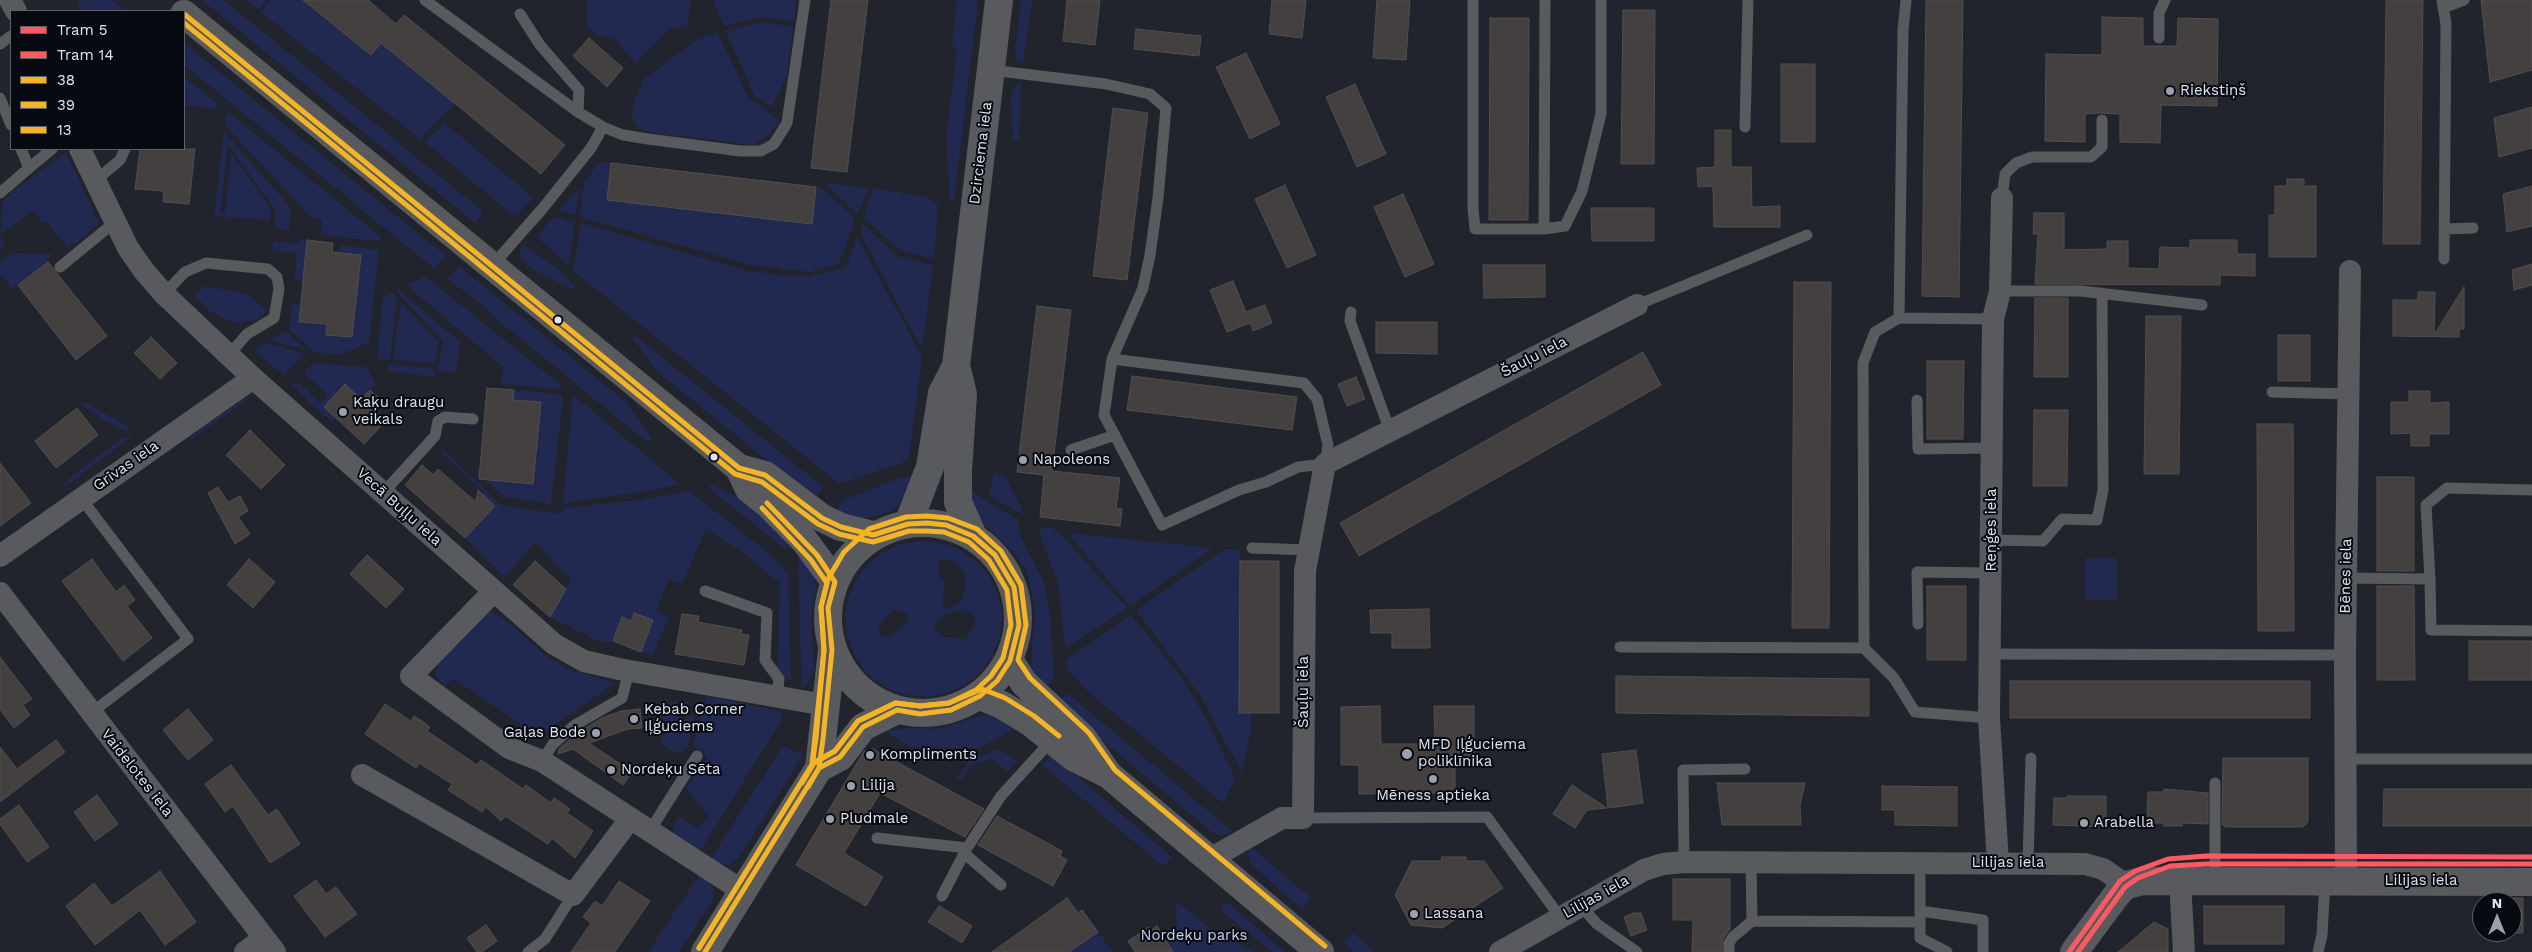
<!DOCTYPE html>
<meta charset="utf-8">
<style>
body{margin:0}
#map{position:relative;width:2532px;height:952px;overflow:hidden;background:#21242d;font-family:"Work Sans",sans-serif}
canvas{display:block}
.legend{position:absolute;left:10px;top:10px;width:175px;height:140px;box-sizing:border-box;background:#080a12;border:1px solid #5e616b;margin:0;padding:6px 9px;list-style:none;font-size:15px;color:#dfe3f0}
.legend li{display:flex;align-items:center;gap:10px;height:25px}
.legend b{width:25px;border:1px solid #5e616b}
.north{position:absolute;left:2472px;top:892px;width:50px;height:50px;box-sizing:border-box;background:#080a12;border:1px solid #5e616b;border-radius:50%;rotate:0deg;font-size:14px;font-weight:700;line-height:20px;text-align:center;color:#dfe3f0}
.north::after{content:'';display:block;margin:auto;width:18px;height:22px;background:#9ca0ac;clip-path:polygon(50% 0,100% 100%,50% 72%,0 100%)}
</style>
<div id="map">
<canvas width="2532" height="952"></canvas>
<ul class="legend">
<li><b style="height:6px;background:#ff5a61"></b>Tram 5</li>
<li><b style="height:6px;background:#ff5a61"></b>Tram 14</li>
<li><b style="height:6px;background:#f4b427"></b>38</li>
<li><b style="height:6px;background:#f4b427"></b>39</li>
<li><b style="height:6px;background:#f4b427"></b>13</li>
</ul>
<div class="north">N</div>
</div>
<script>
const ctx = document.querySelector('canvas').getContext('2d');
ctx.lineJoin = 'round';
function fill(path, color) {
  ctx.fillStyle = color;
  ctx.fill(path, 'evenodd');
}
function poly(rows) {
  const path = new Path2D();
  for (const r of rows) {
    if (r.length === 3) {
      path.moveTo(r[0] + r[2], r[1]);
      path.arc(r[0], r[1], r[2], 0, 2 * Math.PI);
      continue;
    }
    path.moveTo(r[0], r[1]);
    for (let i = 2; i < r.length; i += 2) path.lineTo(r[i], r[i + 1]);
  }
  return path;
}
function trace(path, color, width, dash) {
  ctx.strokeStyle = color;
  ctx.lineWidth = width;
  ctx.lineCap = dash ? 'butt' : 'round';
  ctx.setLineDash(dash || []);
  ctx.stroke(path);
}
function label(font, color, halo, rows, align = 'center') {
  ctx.font = font + ' "Work Sans",sans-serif';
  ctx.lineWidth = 4;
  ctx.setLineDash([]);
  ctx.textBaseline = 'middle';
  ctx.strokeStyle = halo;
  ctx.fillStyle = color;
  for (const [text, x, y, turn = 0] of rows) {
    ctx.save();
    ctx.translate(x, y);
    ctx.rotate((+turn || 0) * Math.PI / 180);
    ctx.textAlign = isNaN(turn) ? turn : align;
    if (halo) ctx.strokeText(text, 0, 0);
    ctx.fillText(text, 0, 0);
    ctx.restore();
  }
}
fill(poly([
 [83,0,112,0,126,11,80,11,78,4],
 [202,0,224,0,482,211,483,214,475,223],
 [247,0,266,0,259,10],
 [270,0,303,0,371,55,381,43,455,103,420,139,261,12],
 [586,0,692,0,686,26,669,29,635,64,616,40,610,37,597,35,587,27],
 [713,0,795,0,795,21,761,17,724,26],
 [957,0,978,0,954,201,950,201,946,136,957,51,952,44],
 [1021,0,1032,0,1023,64,1016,59,1015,51],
 [763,22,793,27,787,75,772,107,755,96,725,30],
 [717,32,748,97,780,121,768,135,753,145,649,132,637,127,632,116,634,101,644,79,698,39],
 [184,43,446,256,435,269,350,200,339,188,333,186,184,65],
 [184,77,218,104,215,109,184,105],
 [1021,83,1019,141,1013,141,1011,96,1015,86],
 [228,112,381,237,378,241,321,235,322,220,311,217,225,125,225,116],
 [445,123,533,198,518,214,514,216,425,142],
 [224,132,291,208,289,230,275,229,275,209,228,144,220,214,225,214,231,153,271,209,270,220,214,216],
 [64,154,69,159,99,223,76,244,74,242,67,247,47,222,43,223,33,211,1,234,5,245,0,248,2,203,11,192],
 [600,162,611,163,607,200,811,223,816,187,819,186,853,216,853,225,839,264,810,272,751,265,580,217,584,182],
 [825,183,870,188,857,214],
 [580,187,575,215,559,210],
 [873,188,926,197,938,205,934,259,900,250,864,218],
 [553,217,575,222,568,266,537,237],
 [581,223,748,271,789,276,810,276,846,268,857,237,922,357,909,457,904,462,840,484,573,271],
 [863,224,897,256,933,265,922,349,860,233],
 [299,239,307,240,303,281,294,280,297,253,273,251,273,241,298,244],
 [340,245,379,250,369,342,340,355,315,352,289,329,292,304,300,305,299,322,327,324,326,335,352,337,360,256,339,253],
 [524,245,560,271,575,286,573,289,537,273,521,259,520,251],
 [10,253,54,254,46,259,48,262,12,289,0,274,0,263,5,257,11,255],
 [459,266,627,403,652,438,648,443,493,316,486,307,447,279],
 [425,276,561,385,561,389,501,384,503,367,406,285],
 [204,286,249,294,267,311,256,320,235,323,211,312,194,294],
 [398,289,460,342,456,372,438,371,443,341,396,291],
 [392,293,397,297,390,360,383,360,377,358,383,297],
 [401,302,438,342,435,363,393,360],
 [287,332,306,350,269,340],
 [637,337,823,487,815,499,659,373,632,338],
 [265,343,306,354,284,375,255,351],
 [313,363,366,367,376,384,361,399,345,385,336,418,332,422,292,386,296,381,321,403,328,395,304,373],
 [389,364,435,369,434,377,389,371],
 [514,390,560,394,563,397,551,504,505,497,475,470,477,468,508,472,508,482,533,484,541,403,513,400],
 [573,395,680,484,655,490,563,503],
 [247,397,248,399,192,439,190,437],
 [85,402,127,426,131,430,121,429,97,417,98,414,81,405],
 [131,437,63,488,65,482,122,438],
 [443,449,501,505,561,514,563,508,640,500,689,491,770,554,788,574,791,680,777,675,780,583,741,551,706,529,682,584,669,579,656,611,669,616,653,655,641,652,643,625,645,617,634,613,631,621,622,617,613,641,601,642,550,617,571,580,535,542,505,577,465,538,495,506,482,495,483,491,441,452],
 [994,473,1005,476,1025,516,989,495],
 [920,474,911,496,890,512,860,519,833,514,842,501,897,479],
 [710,484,749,502,796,543,792,548,784,548,710,489],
 [965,488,1018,520,1020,536,1044,582,1050,615,1054,677,1045,691,1035,678,1031,665,1035,610,1027,572,1016,555,973,513],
 [1043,527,1056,529,1127,608,1065,648,1058,582,1039,534],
 [1068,533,1213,548,1130,606],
 [921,541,942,543,961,550,977,562,990,578,998,596,1002,616,1000,637,992,656,981,672,965,685,946,693,926,697,906,695,887,688,870,676,857,660,849,641,845,621,847,601,855,582,867,565,882,553,901,544],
 [946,559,953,560,965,572,965,589,962,599,957,605,948,609,944,607,942,601,945,583,939,575,938,567,940,561],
 [895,610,907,614,908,620,897,632,887,637,882,636,878,634,878,629,887,614],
 [962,610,973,615,976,624,965,639,945,637,934,628,934,623,948,613],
 [1225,549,1240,550,1239,713,1251,713,1251,730,1242,772,1198,692,1136,610],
 [804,550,814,577,816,587,811,618,814,667,813,675,802,689,798,566,799,558],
 [2085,558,2117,558,2117,600,2085,600],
 [490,611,504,619,545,655,567,669,615,683,534,739,516,733,521,724,454,679,444,686,436,677,436,670,442,659],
 [1131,615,1181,677,1209,724,1235,779,1223,803,1086,690,1068,670,1066,660],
 [1067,693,1233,832,1219,835,1212,832,1059,704],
 [706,696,779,711,782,713,782,719,699,853,677,839,673,832,675,822,679,817,699,829,708,816,686,788,708,757,693,746],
 [681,701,690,703,687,713,662,730,657,705],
 [695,713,689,743,683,752,676,753,660,743,665,733],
 [984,715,1005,719,1016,726,1004,735,979,748,913,748,885,732,906,728,939,729],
 [783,746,803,755,739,858,729,865,724,865,710,860],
 [999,749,1017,761,1008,772,993,759,972,764,960,781,956,778,969,761],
 [1051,754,1172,857,1163,866,1042,765],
 [1251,847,1311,898,1302,909,1252,865,1247,854],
 [700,874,713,886,713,899,679,952,648,952],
 [1176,901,1228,942,1230,940,1256,952,1148,952,1177,934],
 [1227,902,1285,952,1272,952,1221,910],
 [1082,910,1113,952,1022,952,1078,913],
 [1353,933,1375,952,1355,952,1344,943]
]), '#222950');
const building = poly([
 [303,0,368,0,396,24,404,15,565,145,541,174,381,43,371,55,303,0],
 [831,0,868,0,847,172,811,168,831,0],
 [1067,0,1100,0,1095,45,1063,41,1067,0],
 [1272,0,1306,0,1302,38,1269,34,1272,0],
 [1377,0,1410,0,1406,60,1373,58,1377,0],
 [1926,0,1963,0,1959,297,1922,296,1926,0],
 [2386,0,2423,0,2420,244,2383,244,2386,0],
 [2481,0,2532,0,2532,70,2490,82,2481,0],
 [1623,10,1655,10,1654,164,1621,164,1623,10],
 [2102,17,2143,18,2143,46,2177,46,2178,18,2218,19,2217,106,2161,105,2160,143,2120,142,2120,114,2102,113,2085,114,2085,142,2045,141,2046,54,2102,55,2102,17],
 [1490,18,1529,18,1528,220,1489,220,1490,18],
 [1136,29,1201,36,1199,56,1134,49,1136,29],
 [589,38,623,68,607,87,573,56,589,38],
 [1246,53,1280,124,1250,139,1216,67,1246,53],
 [1781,64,1815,64,1815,142,1781,142,1781,64],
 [1355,84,1386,154,1357,167,1326,97,1355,84],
 [2532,107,2532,148,2499,157,2494,118,2532,107],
 [1113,108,1148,113,1127,280,1093,276,1113,108],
 [1715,130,1731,130,1731,167,1751,167,1752,207,1780,206,1780,227,1714,227,1713,186,1698,187,1697,168,1715,167,1715,130],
 [140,149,195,149,189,204,163,202,164,191,135,189,140,149],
 [611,163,816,187,812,224,607,200,611,163],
 [2287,179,2304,179,2304,186,2316,186,2316,257,2269,257,2269,215,2275,215,2275,186,2287,186,2287,179],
 [1285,185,1316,255,1287,268,1255,199,1285,185],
 [2532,186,2532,226,2507,232,2503,194,2532,186],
 [1403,194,1434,264,1405,277,1374,207,1403,194],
 [1591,208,1654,208,1654,241,1592,241,1591,208],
 [2034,213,2064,213,2064,250,2107,249,2107,241,2128,241,2128,268,2159,269,2160,247,2190,248,2190,240,2237,240,2237,254,2255,254,2255,276,2220,275,2220,285,2035,284,2038,234,2033,234,2034,213],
 [307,240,333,243,332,252,361,255,352,337,326,335,327,324,299,322,307,240],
 [48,262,107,336,76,360,18,285,48,262],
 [2532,264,2532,285,2514,290,2512,270,2532,264],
 [1483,265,1545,265,1545,297,1484,298,1483,265],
 [1233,281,1246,312,1265,305,1272,323,1253,331,1250,323,1227,332,1210,290,1233,281],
 [1794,282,1831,282,1829,628,1792,628,1794,282],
 [2464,287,2464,329,2459,329,2459,337,2393,336,2393,300,2418,300,2418,292,2435,292,2434,335,2464,287],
 [2035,298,2068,298,2068,377,2034,377,2035,298],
 [1037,306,1071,310,1052,471,1120,478,1116,508,1122,509,1120,526,1040,517,1044,475,1017,472,1037,306],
 [2146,316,2181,316,2179,474,2144,474,2146,316],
 [1376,322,1437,322,1437,354,1376,353,1376,322],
 [2278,335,2310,335,2310,381,2278,381,2278,335],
 [151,337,177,363,160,379,134,353,151,337],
 [1643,352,1661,385,1359,556,1340,523,1643,352],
 [1927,361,1964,361,1963,439,1927,439,1927,361],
 [1132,376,1297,397,1292,430,1127,410,1132,376],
 [1356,377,1365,399,1347,406,1338,384,1356,377],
 [345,384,361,399,370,390,382,401,374,409,386,421,364,444,324,407,345,384],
 [487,388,514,390,513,400,541,402,533,484,479,479,487,388],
 [2409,391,2430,391,2430,403,2449,402,2449,434,2429,434,2429,446,2411,446,2411,433,2391,434,2391,402,2409,402,2409,391],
 [77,408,98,435,56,468,35,441,77,408],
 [2034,410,2068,410,2067,486,2033,486,2034,410],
 [2257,424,2293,424,2294,631,2258,631,2257,424],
 [250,430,285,465,261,489,226,455,250,430],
 [0,463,31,503,0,526,0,463],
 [422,465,433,475,438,469,476,502,478,490,495,506,465,538,405,485,422,465],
 [2377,477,2414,477,2414,571,2377,571,2377,477],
 [218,487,228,502,240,496,248,511,238,517,250,534,235,544,208,493,218,487],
 [367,555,404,589,386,608,350,574,367,555],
 [92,559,116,592,124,585,135,600,127,606,152,638,123,661,62,581,92,559],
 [249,559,275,582,253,608,227,585,249,559],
 [535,561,566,589,550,617,513,585,535,561],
 [1240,561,1279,561,1279,713,1239,713,1240,561],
 [1927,586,1966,586,1966,660,1927,660,1927,586],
 [2377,586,2414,586,2415,680,2377,680,2377,586],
 [1429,609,1430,648,1392,648,1392,633,1371,633,1370,610,1429,609],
 [634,613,653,620,641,652,613,641,622,617,631,621,634,613],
 [682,614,699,616,698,622,742,630,741,634,749,635,744,665,675,654,682,614],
 [2469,641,2532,641,2532,680,2469,680,2469,641],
 [0,657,32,699,23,705,30,715,14,728,0,709,0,657],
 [1616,676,1869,679,1869,716,1616,713,1616,676],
 [2010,681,2310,681,2310,718,2010,718,2010,681],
 [385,704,411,721,414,716,422,721,430,727,427,731,477,765,481,760,523,789,526,785,551,803,554,798,570,809,567,813,593,831,575,858,552,838,548,844,505,816,501,821,486,807,482,812,448,790,452,784,419,763,416,768,365,734,385,704],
 [1380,706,1381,744,1435,744,1434,706,1474,706,1474,763,1455,763,1455,793,1359,794,1359,765,1341,765,1341,707,1380,706],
 [188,709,213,740,188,760,163,730,188,709],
 [640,709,642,728,628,729,589,743,632,772,623,785,573,749,558,754,559,749,576,734,602,718,621,711,640,709],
 [56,740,65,752,0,802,0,747,17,769,56,740],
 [873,749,984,809,965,837,880,793,844,853,883,877,866,906,796,865,864,751,873,749],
 [1636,750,1643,803,1608,808,1602,754,1636,750],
 [2223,758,2308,758,2308,822,2303,827,2225,827,2222,824,2223,758],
 [231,765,268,815,277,809,300,844,270,863,233,806,225,812,205,784,231,765],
 [1717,783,1805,783,1800,805,1801,825,1722,825,1717,783],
 [1572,785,1607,808,1587,810,1575,828,1553,814,1572,785],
 [1882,786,1957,787,1957,826,1895,825,1895,810,1882,810,1882,786],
 [2164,789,2208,793,2208,824,2182,823,2182,826,2164,826,2164,823,2147,823,2148,792,2164,792,2164,789],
 [2384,789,2532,789,2532,826,2383,826,2384,789],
 [97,795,118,824,95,841,74,812,97,795],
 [2067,796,2106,796,2106,827,2053,825,2054,798,2067,798,2067,796],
 [19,805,49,847,27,862,0,824,0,819,19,805],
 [997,816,1062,851,1060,856,1067,860,1053,886,978,845,997,816],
 [1442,857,1466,857,1466,861,1484,861,1503,888,1442,928,1411,925,1395,895,1412,861,1441,861,1442,857],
 [160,871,196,922,165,945,140,910,95,945,66,906,94,883,112,906,160,871],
 [1673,879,1730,879,1730,929,1723,939,1722,952,1692,952,1693,920,1673,920,1673,879],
 [316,880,326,894,336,887,357,914,325,937,294,896,316,880],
 [619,881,650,901,621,943,615,952,571,952,591,923,583,917,595,901,602,906,619,881],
 [1067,898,1078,913,1082,910,1098,932,1069,952,992,952,1067,898],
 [2484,898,2523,898,2523,933,2484,933,2512,932,2512,902,2484,902,2484,898],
 [939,906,972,926,962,943,928,922,939,906],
 [2204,906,2284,906,2284,944,2204,944,2204,906],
 [1634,913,1641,913,1647,930,1631,936,1624,917,1634,913],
 [2154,922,2168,929,2168,952,2118,952,2154,922],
 [486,925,497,941,482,952,477,952,467,938,486,925],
 [1157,926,1173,952,1135,952,1128,941,1149,927,1151,930,1157,926]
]);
fill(building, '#43403f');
trace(building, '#504f4f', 1);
trace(poly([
 [425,0,578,112,603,127,623,135,648,139,740,151,761,151,774,144,787,123,805,0],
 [1473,0,1473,208,1475,229,1544,229,1545,0],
 [2442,0,2446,24,2444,259],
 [2443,8,2464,0],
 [520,14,540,45,579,90,578,112],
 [2159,38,2159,13,2165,0],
 [0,44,11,36],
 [991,70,1106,84,1150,94,1166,108,1158,198,1150,255,1143,288,1112,359,1104,415,1162,525,1239,490,1266,482,1298,467,1325,464,1328,445,1317,399,1304,383,1112,359],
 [0,98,11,125],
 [1745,127,1748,0],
 [21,149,29,168,52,149],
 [95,181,120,160,125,149],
 [0,193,29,168],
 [2002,198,2005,174,2016,163,2032,157,2091,157,2102,147,2102,120],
 [1544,229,1565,226,1582,191,1601,114,1601,0],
 [2445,229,2473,228],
 [492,266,543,208,591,148,603,127],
 [60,267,115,222],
 [2000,291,2081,291,2202,305],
 [164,294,185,272,206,263,268,269,277,277,279,289,274,318,247,334,229,355],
 [1637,305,1807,235],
 [1351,312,1350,321,1390,431],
 [1899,318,1903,30,1906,0],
 [2272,392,2348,394],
 [1917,400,1918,449,1992,448],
 [1071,450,1115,435],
 [383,493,435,436,438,421,445,417,473,419],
 [81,498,188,639,91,713],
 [1992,540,2043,541,2062,519,2097,520,2103,490,2102,293],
 [1252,548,1308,550],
 [2346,578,2430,579,2431,630,2532,631],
 [2430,579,2426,505,2447,488,2532,490],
 [705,591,767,613,765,660,779,679,777,696],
 [1918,624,1917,572,1991,573],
 [1620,647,1864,648,1894,678,1915,712,1989,718],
 [1864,648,1863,363,1875,332,1899,318,1993,319],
 [1991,654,2345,655],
 [2345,759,2532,759],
 [542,761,553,744,575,725,622,698,629,671],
 [2215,783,2215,881],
 [1303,818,1487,817,1560,917],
 [649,832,697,756],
 [877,838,967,848],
 [965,854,1001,885],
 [1684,862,1683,770,1745,769],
 [1751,862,1752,921,1920,922,1920,863],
 [2028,863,2031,758],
 [942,896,967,848,1001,796,1052,740],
 [1581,906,1597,924,1637,952],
 [1920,911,1983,920,1983,952],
 [1920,922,1920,938,1947,952],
 [528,952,545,939,573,895],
 [1729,952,1729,943,1733,937,1752,921],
 [2318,952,2322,935,2325,881]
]), '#585a5e', 11);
trace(poly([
 [10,0,16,11],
 [80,149,128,248,144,271,164,294,253,378,554,644,584,661,619,669,825,705],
 [0,556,253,378],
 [494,591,411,676,509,748,542,761,744,892],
 [0,593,275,952],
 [362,775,573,895,630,819],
 [1210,859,1282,818,1303,818,1305,571,1325,464,1637,305],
 [1998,863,1989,718,1993,319,2000,291,2002,198],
 [2180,881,2184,952],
 [2346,881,2345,655,2350,271],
 [245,952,264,938],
 [1500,952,1644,870,1663,864,1684,862,2085,864,2103,869,2126,885]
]), '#585a5e', 22);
trace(poly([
 [184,14,739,468,749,489,768,504,804,540,835,582],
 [739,468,765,475,822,518,841,527,873,535],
 [923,618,95],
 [908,524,930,467,942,393,956,366],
 [973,536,958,502,958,471,963,394,956,366,999,0],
 [1010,661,1024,683,1083,738,1108,774],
 [980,696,1002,705,1030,722,1073,757,1109,775,1320,952],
 [819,768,840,757,863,727,897,710],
 [705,952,819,768,832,650],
 [2074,952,2118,893,2126,885,2143,881,2532,882]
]), '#585a5e', 28);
trace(poly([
 [184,14,739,468,765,475,822,518,841,527,873,535,908,524,927,523,946,525,973,536,995,555,1014,587,1019,625,1010,661,997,681,980,696,951,710,920,714,897,710,863,727,840,757,819,768,705,952],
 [767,503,817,555,835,582,828,608,832,650,823,739,819,768,808,787]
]), '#f4b427', 5);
trace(poly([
 [184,23,735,474,762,482,818,524,839,534,873,542,909,531,927,531,944,532,969,542,989,560,1007,590,1011,625,1003,658,991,676,976,690,949,703,920,706,895,703,858,721,835,751,813,763,699,948],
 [762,508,811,560,827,583,821,607,824,650,816,738,812,766,802,783]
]), '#f4b427', 5);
trace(poly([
 [802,782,814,763,835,751,858,721,896,703,920,706,949,703,982,689,1005,698,1034,716,1059,736],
 [699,948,812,765,824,650,821,607,828,579,844,552,869,529,906,517,927,516,948,518,977,529,1001,551,1021,585,1026,625,1018,660,1030,678,1089,733,1115,770,1325,946]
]), '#f4b427', 5);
trace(poly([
 [2069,952,2120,881,2135,871,2168,859,2206,856,2532,857]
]), '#ff5a61', 5);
trace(poly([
 [2078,952,2125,887,2138,878,2170,866,2206,864,2532,864]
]), '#ff5a61', 5);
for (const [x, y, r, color] of [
 [2170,91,5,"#9ca0ac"],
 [558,320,4.5,"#dfe3f0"],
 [343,412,5,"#9ca0ac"],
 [714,457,4.5,"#dfe3f0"],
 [1023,460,5,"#9ca0ac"],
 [634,719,5,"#9ca0ac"],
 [596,733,5,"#9ca0ac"],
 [1407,754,6,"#9ca0ac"],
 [870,755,5,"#9ca0ac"],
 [611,770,5,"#9ca0ac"],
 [1433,779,5,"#9ca0ac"],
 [851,786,5,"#9ca0ac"],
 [830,819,5,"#9ca0ac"],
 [2084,823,5,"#9ca0ac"],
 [1414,914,5,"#9ca0ac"]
]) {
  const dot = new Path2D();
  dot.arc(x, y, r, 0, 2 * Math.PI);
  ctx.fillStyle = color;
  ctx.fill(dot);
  trace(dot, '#080a12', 2);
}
label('15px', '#dfe3f0', '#080a12', [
 ["Riekstiņš",2180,91],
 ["Kaķu draugu",353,403],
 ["veikals",353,420],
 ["Napoleons",1033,460],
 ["Kebab Corner",644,710],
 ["Iļģuciems",644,727],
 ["Gaļas Bode",586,733,"right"],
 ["MFD Iļģuciema",1418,745],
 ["poliklīnika",1418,762],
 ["Kompliments",880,755],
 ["Nordeķu Sēta",621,770],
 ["Lilija",861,786],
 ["Mēness aptieka",1433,796,"center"],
 ["Pludmale",840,819],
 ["Arabella",2094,823],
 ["Lassana",1424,914]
], 'left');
label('15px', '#dfe3f0', '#080a12', [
 ["Dzirciema iela",981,153,-83],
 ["Šauļu iela",1534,357,-27],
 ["Grīvas iela",126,466,-35],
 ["Vecā Buļļu iela",399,507,42],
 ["Reņģes iela",1992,530,-90],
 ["Bēnes iela",2346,576,-89],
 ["Šauļu iela",1304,692,-90],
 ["Vaidelotes iela",137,773,52],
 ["Lilijas iela",2008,863],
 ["Lilijas iela",2421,881],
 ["Lilijas iela",1596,897,-29]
]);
label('15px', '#c9d2f1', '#080a12', [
 ["Nordeķu parks",1194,936]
]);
</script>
